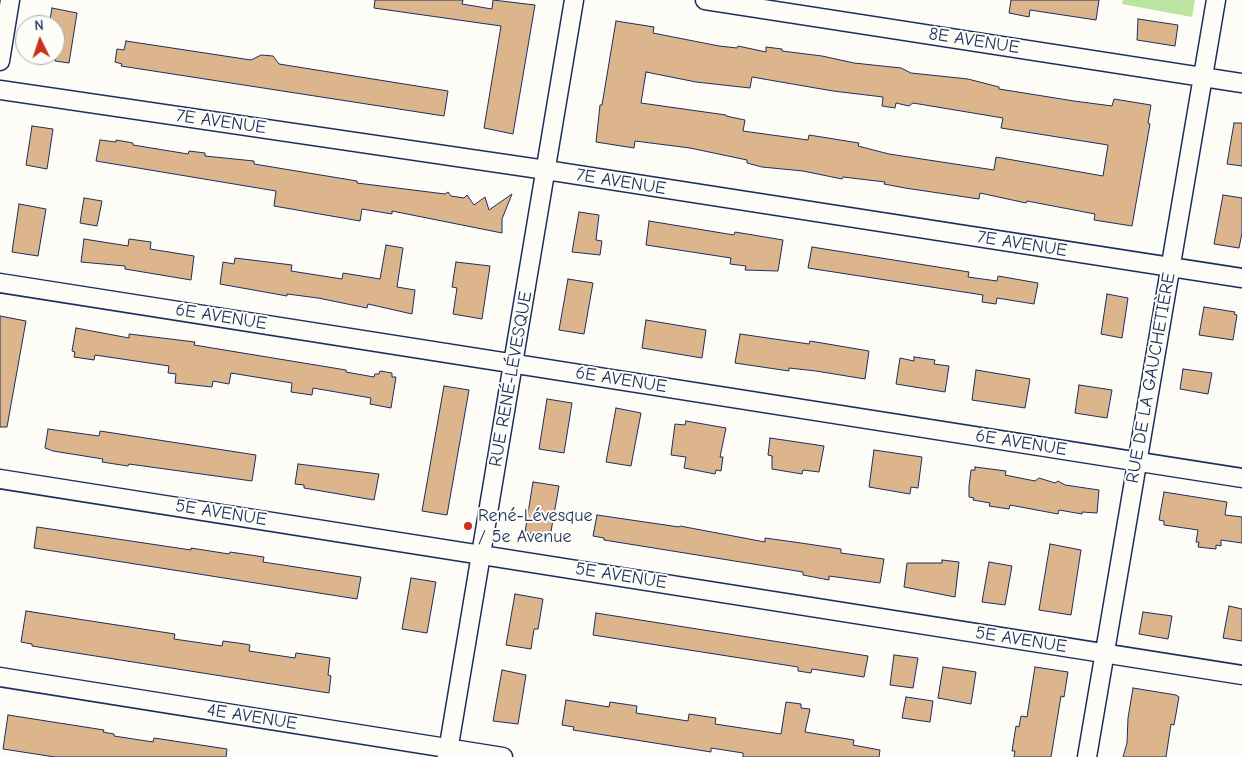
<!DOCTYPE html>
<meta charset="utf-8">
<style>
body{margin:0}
#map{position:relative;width:1242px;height:757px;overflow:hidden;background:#fdfcf7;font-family:"Comic Neue",sans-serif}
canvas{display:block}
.north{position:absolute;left:15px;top:15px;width:50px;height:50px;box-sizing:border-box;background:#fdfcf7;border:1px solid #a3aaba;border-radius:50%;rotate:356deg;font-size:14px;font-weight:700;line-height:20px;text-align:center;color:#1b2f5e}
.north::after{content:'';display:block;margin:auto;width:18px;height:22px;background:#c8321e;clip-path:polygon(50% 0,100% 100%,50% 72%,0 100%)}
</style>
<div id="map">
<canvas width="1242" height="757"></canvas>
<div class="north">N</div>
</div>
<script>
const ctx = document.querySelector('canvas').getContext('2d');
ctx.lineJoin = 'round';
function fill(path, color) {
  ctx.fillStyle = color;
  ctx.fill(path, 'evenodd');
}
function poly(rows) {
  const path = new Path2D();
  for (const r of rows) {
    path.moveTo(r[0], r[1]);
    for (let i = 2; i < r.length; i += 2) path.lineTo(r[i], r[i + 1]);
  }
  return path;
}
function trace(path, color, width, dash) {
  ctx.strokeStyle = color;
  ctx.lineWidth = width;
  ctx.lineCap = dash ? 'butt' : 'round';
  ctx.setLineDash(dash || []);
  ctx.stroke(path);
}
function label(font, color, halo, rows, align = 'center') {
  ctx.font = font + ' "Comic Neue",sans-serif';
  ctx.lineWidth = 4;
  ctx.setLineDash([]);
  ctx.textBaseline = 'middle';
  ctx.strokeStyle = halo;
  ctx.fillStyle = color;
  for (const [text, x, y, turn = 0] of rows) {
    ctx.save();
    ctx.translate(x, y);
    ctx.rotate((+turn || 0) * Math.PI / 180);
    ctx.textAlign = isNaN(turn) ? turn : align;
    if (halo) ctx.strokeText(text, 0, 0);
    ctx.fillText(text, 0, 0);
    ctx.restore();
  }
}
fill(poly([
 [1123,0,1195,0,1192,17,1122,4]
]), '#bbe4a0');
const building = poly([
 [375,0,463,0,462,4,492,9,493,0,535,5,513,134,484,128,501,26,374,8,375,0],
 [1011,0,1099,0,1096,20,1030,10,1029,17,1009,13,1011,0],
 [52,8,77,13,69,63,55,61,55,25,49,25,52,8],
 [1138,19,1178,25,1175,46,1137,40,1138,19],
 [616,21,654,27,653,33,719,46,737,48,738,46,766,52,766,47,782,49,782,51,822,56,854,63,901,68,911,73,968,79,999,87,999,89,1074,101,1112,106,1114,99,1151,105,1148,123,1150,124,1132,226,1094,220,1095,214,1027,201,1026,203,980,193,979,199,905,188,884,184,885,182,843,177,842,179,803,171,762,167,747,163,747,160,690,148,635,141,634,148,596,142,600,105,602,105,616,21],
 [646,72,696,82,750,88,752,77,833,91,883,97,882,106,895,108,896,103,909,106,913,103,1003,118,1001,128,1108,145,1103,176,996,157,994,170,889,154,858,146,859,143,809,135,808,140,743,131,745,120,726,116,726,115,641,103,646,72],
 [126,41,251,60,261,55,273,56,279,64,448,91,444,116,121,66,122,64,115,62,117,49,124,50,126,41],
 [1234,123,1242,123,1242,166,1227,164,1234,123],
 [32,126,53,129,47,169,26,165,32,126],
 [100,140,116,142,116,140,133,143,133,145,188,154,189,151,205,153,205,156,254,161,254,164,357,181,357,183,445,194,448,192,451,196,464,198,467,195,474,205,485,197,489,210,512,194,502,219,502,233,392,211,392,214,362,209,360,221,274,206,276,191,96,161,100,140],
 [1223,195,1242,198,1242,233,1239,248,1214,244,1223,195],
 [84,198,102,201,97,226,80,223,84,198],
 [19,204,46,209,38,256,12,252,19,204],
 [579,212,599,215,596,240,602,241,600,255,572,252,579,212],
 [649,221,734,235,735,232,783,240,778,271,745,270,746,266,730,264,731,258,646,245,649,221],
 [84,239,128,246,129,239,151,242,150,249,194,256,191,280,125,269,125,266,81,262,84,239],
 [386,245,403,248,397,287,415,290,412,314,368,304,367,308,318,298,287,294,287,296,220,284,223,262,234,264,235,258,292,265,291,271,342,279,343,273,380,279,386,245],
 [812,247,969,272,968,277,997,281,998,276,1038,283,1034,304,997,298,996,304,982,302,983,295,808,268,812,247],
 [456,262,490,266,482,319,453,314,457,288,452,287,456,262],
 [568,279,593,283,584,334,559,330,568,279],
 [1107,294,1128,298,1122,338,1101,334,1107,294],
 [1204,307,1235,312,1234,314,1237,315,1233,340,1199,335,1204,307],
 [0,316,26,321,7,427,0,427,0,316],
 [646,320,706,330,702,358,642,348,646,320],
 [76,328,129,338,129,334,195,342,194,345,346,370,346,372,374,377,375,374,379,374,380,371,392,373,392,377,396,377,391,408,370,404,371,398,313,388,312,395,291,392,292,383,231,373,229,384,213,381,212,387,175,383,176,374,168,373,169,366,95,355,94,360,74,357,75,352,72,351,76,328],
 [740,334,809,344,810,341,869,351,865,379,816,371,789,368,789,371,735,363,740,334],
 [914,357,935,360,934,364,949,366,945,392,896,384,900,358,914,361,914,357],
 [1183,369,1212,373,1208,394,1180,389,1183,369],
 [976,370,1030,379,1025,408,972,400,976,370],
 [1079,385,1112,390,1107,418,1075,413,1079,385],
 [444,386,469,390,447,515,422,511,444,386],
 [547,399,572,403,564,453,539,449,547,399],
 [616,408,641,413,631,466,606,462,616,408],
 [686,421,726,428,720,457,723,457,721,471,716,470,715,474,684,468,686,457,671,455,675,424,685,425,686,421],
 [48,429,99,436,100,431,256,455,252,481,129,464,128,466,102,462,103,459,53,451,45,448,48,429],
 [770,438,824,446,819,472,803,470,802,474,772,469,772,456,768,455,770,438],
 [874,450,922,457,918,488,911,487,910,494,869,487,874,450],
 [298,464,379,474,374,500,304,488,304,485,295,484,298,464],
 [975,467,1006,471,1005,475,1035,481,1039,478,1055,483,1058,481,1065,485,1099,490,1097,513,1082,512,1082,514,1059,510,1058,514,1010,505,1009,509,989,506,990,503,973,500,974,498,969,497,969,486,971,470,975,470,975,467],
 [533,482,559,486,550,537,525,532,533,482],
 [1164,492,1227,502,1225,515,1242,517,1242,543,1221,540,1221,546,1216,545,1216,549,1198,547,1199,542,1196,542,1198,530,1164,525,1164,521,1159,520,1164,492],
 [597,515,679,527,680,526,765,542,765,538,801,543,841,549,841,553,884,559,880,583,829,576,829,580,803,575,803,572,604,540,604,538,593,536,597,515],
 [37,527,191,550,191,548,229,554,230,552,264,557,263,562,361,577,357,599,34,548,37,527],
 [1050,544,1081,550,1071,615,1039,610,1050,544],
 [942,560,959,562,955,597,904,587,907,563,942,563,942,560],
 [989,562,1012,566,1005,605,982,602,989,562],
 [411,578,436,582,427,633,402,629,411,578],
 [515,594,543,599,538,629,534,629,531,649,506,645,515,594],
 [1229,606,1242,609,1242,641,1223,638,1229,606],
 [26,611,175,634,174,639,222,646,223,641,245,644,250,645,249,651,295,658,296,653,330,658,328,675,331,676,329,693,32,646,32,644,21,642,26,611],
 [1143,612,1172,616,1168,639,1139,634,1143,612],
 [596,613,868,656,864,677,812,669,811,673,798,671,798,667,593,635,596,613],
 [894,655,918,658,913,688,890,685,894,655],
 [943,667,976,672,971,704,938,698,943,667],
 [1035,667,1068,672,1064,697,1061,696,1051,757,1014,757,1015,751,1012,751,1016,726,1019,727,1021,716,1027,717,1035,667],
 [502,670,526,675,518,724,493,721,502,670],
 [1133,688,1176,695,1179,697,1174,725,1171,724,1166,757,1123,757,1127,743,1128,718,1133,688],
 [906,697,933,701,930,722,902,718,906,697],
 [566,700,609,707,610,702,637,706,636,713,688,721,689,714,716,718,715,724,781,734,786,702,801,704,801,708,810,709,805,732,854,740,853,745,880,750,879,757,743,757,743,753,711,748,711,752,573,730,574,727,562,725,566,700],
 [8,715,104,730,103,732,114,734,114,736,153,742,154,738,227,749,226,757,55,757,3,749,8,715]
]);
fill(building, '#dcb58d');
trace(building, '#1b2f5e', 1);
const minor = poly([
 [705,0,1242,83],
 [0,61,10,0],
 [0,90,546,170,1242,278],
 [0,283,1242,478],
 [0,479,1242,675],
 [0,677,503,757],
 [447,757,574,0],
 [1087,757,1216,0]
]);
trace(minor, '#1b2f5e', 21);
trace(minor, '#fdfcf7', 18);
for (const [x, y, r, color] of [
 [468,526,5,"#c8321e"]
]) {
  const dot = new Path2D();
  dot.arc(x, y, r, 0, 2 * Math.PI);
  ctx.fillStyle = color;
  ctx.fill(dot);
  trace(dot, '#fdfcf7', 2);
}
label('18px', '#1b2f5e', '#fdfcf7', [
 ["8E AVENUE",974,41,9],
 ["7E AVENUE",221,122,8],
 ["7E AVENUE",621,182,9],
 ["7E AVENUE",1022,244,9],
 ["6E AVENUE",221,317,9],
 ["RUE DE LA GAUCHETIÈRE",1151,378,-80],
 ["RUE RENÉ-LÉVESQUE",511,379,-80],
 ["6E AVENUE",621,380,9],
 ["6E AVENUE",1021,443,9],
 ["5E AVENUE",221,513,9],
 ["5E AVENUE",621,576,9],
 ["5E AVENUE",1021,640,9],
 ["4E AVENUE",252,717,9]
]);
label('18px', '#1b2f5e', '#fdfcf7', [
 ["René-Lévesque",478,516],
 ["/ 5e Avenue",478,537]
], 'left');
</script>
